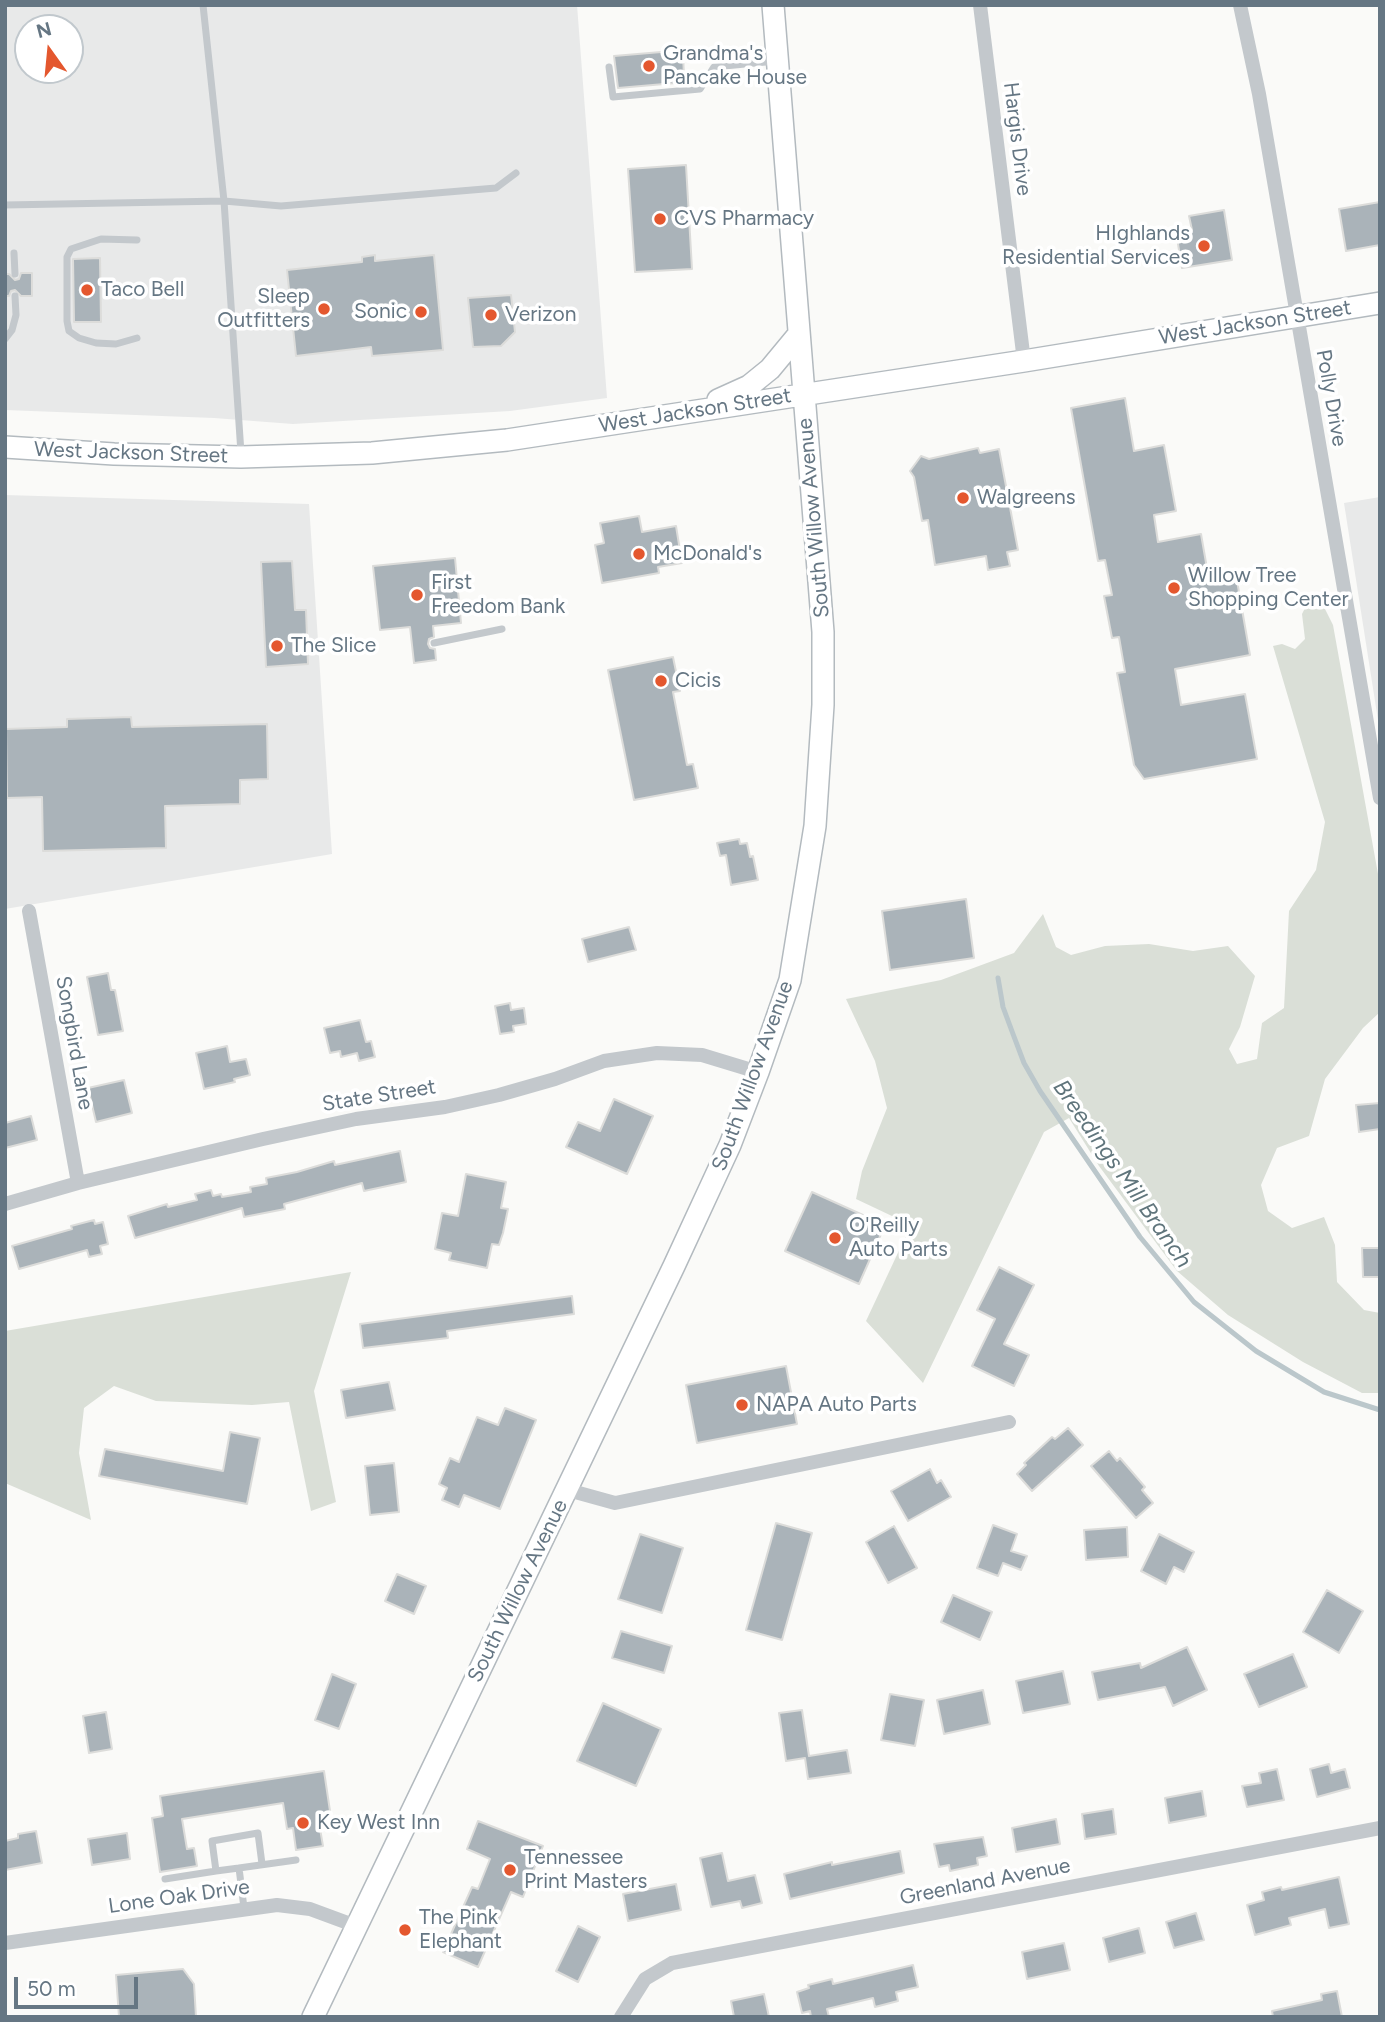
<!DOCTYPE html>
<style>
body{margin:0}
#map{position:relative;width:1385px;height:2022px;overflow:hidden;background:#fafaf8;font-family:Figtree,sans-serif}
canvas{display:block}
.frame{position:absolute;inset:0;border:7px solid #657683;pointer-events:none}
.north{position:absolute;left:14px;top:14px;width:70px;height:70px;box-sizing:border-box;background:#fff;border:2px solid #c1c8cd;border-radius:50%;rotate:345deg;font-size:19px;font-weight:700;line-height:28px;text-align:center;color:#657683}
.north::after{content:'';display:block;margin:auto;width:24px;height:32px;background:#e4572e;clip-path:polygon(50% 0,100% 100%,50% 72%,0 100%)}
.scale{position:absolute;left:14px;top:1977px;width:124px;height:32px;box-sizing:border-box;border:4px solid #657683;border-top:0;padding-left:9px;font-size:21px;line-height:24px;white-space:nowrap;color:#657683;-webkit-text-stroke:5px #fff;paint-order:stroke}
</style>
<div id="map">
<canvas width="1385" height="2022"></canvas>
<div class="frame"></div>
<div class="north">N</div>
<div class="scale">50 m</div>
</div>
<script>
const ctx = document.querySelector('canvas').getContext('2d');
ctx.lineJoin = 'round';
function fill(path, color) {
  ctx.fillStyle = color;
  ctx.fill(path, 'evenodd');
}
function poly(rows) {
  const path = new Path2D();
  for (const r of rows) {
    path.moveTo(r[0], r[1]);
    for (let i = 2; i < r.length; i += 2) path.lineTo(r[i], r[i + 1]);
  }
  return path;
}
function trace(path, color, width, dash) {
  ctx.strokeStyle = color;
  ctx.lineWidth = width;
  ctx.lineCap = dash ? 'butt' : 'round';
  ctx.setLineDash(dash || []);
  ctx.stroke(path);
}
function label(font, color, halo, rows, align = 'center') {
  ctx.font = font + ' Figtree,sans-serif';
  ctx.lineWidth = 7;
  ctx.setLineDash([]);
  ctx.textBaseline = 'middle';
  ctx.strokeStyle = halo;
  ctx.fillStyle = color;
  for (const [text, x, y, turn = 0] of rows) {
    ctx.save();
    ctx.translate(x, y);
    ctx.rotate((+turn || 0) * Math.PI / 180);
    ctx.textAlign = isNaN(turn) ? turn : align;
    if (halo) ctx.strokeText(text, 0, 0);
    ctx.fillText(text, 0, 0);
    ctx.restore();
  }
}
fill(poly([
 [5,5,577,5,607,398,510,411,293,424,214,418,5,410],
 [28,28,70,28,70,70,28,70],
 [5,495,309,504,332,854,5,909],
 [1380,497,1380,733,1344,503]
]), '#e8e9e9');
fill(poly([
 [1309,600,1325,609,1333,625,1380,885,1380,1012,1363,1028,1325,1079,1309,1136,1277,1148,1261,1185,1268,1211,1292,1228,1324,1217,1335,1245,1337,1282,1364,1310,1380,1313,1380,1393,1362,1393,1303,1362,1228,1315,1177,1271,1099,1166,1069,1118,1044,1132,923,1383,866,1321,911,1225,856,1199,862,1171,887,1108,875,1061,846,999,941,980,1014,953,1043,914,1056,947,1071,955,1105,946,1149,944,1193,951,1228,946,1255,976,1240,1027,1229,1049,1237,1064,1257,1059,1262,1023,1284,1008,1289,911,1316,870,1325,822,1273,646,1282,644,1295,649,1305,639,1302,614],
 [351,1272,314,1391,336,1502,311,1511,289,1402,252,1405,156,1401,114,1386,84,1408,79,1453,91,1520,5,1483,5,1331]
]), '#dadfd7');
trace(poly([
 [998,978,1003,1007,1013,1034,1024,1063,1040,1091,1140,1237,1194,1302,1256,1351,1324,1392,1380,1410]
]), '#bbc7cb', 5);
const building = poly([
 [673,51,673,56,683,55,684,76,676,76,676,83,618,88,614,56,673,51],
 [686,165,692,269,635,272,628,169,686,165],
 [1380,202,1380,245,1346,251,1339,209,1380,202],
 [1224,210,1232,260,1182,268,1176,232,1192,230,1189,216,1224,210],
 [375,255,375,261,434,255,443,350,372,356,371,347,296,356,287,270,362,262,362,257,375,255],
 [100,258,101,322,74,322,73,259,100,258],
 [21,273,32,273,32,296,21,296,15,290,11,291,9,296,5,296,5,274,9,274,15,280,19,279,21,273],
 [511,295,515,332,501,346,473,347,468,298,511,295],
 [1125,398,1134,451,1164,445,1176,511,1154,515,1158,542,1201,534,1209,580,1236,575,1250,655,1175,669,1181,705,1245,694,1257,759,1144,779,1134,765,1117,673,1125,672,1119,637,1112,638,1104,596,1112,595,1105,560,1098,561,1071,408,1125,398],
 [978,448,980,453,999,449,1018,550,1007,552,1010,566,988,570,986,556,935,565,928,520,922,521,914,477,910,471,921,456,929,459,978,448],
 [639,516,642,532,676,526,682,563,658,567,659,573,602,583,595,545,604,543,600,523,639,516],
 [455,558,461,623,433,626,434,637,429,639,428,644,430,648,435,649,436,660,414,663,410,627,380,630,373,566,455,558],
 [292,561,295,610,306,610,308,664,266,667,261,562,292,561],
 [673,657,680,691,673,692,687,765,693,764,698,788,634,800,608,670,673,657],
 [131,717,132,727,267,724,268,779,240,780,240,804,165,806,166,848,43,851,42,797,7,798,6,729,67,727,67,719,131,717],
 [739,839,740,844,747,843,750,857,753,856,758,880,731,885,726,855,720,856,717,843,739,839],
 [966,899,974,958,890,970,882,911,966,899],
 [629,927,636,950,588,962,582,939,629,927],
 [108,973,111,990,115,990,123,1031,98,1035,87,977,108,973],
 [510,1003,511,1010,524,1008,526,1024,513,1026,514,1032,500,1034,495,1006,510,1003],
 [360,1020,366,1042,371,1041,375,1057,359,1061,357,1053,341,1057,340,1051,330,1053,324,1028,360,1020],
 [227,1046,230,1062,246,1059,250,1075,234,1079,235,1082,204,1089,196,1053,227,1046],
 [124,1080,132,1113,96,1122,88,1088,124,1080],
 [614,1099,653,1116,627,1174,566,1147,578,1122,600,1131,614,1099],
 [1380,1103,1380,1129,1359,1132,1356,1105,1380,1103],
 [31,1116,37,1140,5,1148,5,1123,31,1116],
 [400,1151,406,1182,364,1191,362,1183,284,1204,285,1209,244,1217,242,1208,135,1238,128,1216,167,1204,168,1207,197,1200,195,1194,211,1190,213,1196,221,1194,222,1197,251,1192,250,1187,267,1184,266,1178,297,1172,334,1161,335,1165,400,1151],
 [466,1174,506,1182,501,1208,508,1209,503,1233,499,1245,492,1244,487,1268,449,1260,451,1253,435,1249,442,1213,458,1216,466,1174],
 [812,1192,885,1225,859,1284,785,1251,812,1192],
 [94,1220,95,1224,103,1222,108,1244,100,1246,102,1254,89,1257,87,1250,19,1269,12,1246,72,1229,71,1226,94,1220],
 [1362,1248,1380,1248,1380,1277,1363,1277,1362,1248],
 [999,1267,1034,1285,1004,1344,1029,1355,1014,1386,972,1366,995,1319,977,1310,999,1267],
 [572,1296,574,1314,447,1331,448,1338,363,1348,360,1324,572,1296],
 [786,1366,797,1424,697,1443,686,1385,786,1366],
 [389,1382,395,1410,346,1418,341,1390,389,1382],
 [505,1408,536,1420,500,1509,464,1495,459,1507,442,1500,447,1488,439,1484,450,1458,459,1462,477,1417,498,1425,505,1408],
 [1068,1428,1083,1445,1032,1491,1017,1474,1026,1465,1024,1463,1052,1437,1055,1439,1068,1428],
 [230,1432,260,1438,247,1504,99,1476,105,1449,223,1471,230,1432],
 [1109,1451,1117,1461,1120,1458,1145,1487,1142,1490,1153,1503,1136,1518,1091,1466,1109,1451],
 [394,1463,399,1512,370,1515,365,1466,394,1463],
 [930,1469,937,1483,941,1480,951,1497,908,1521,891,1491,930,1469],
 [776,1523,812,1533,782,1640,746,1630,776,1523],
 [993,1525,1017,1534,1011,1551,1027,1556,1021,1570,1003,1563,998,1576,977,1568,993,1525],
 [894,1526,917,1568,888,1583,866,1542,894,1526],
 [1127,1527,1128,1557,1086,1560,1084,1530,1127,1527],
 [640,1534,683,1548,662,1613,618,1599,640,1534],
 [1159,1534,1194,1552,1184,1572,1174,1567,1166,1584,1141,1571,1159,1534],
 [397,1574,426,1586,414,1614,385,1601,397,1574],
 [1327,1590,1363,1611,1339,1653,1303,1632,1327,1590],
 [953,1595,992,1612,980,1640,941,1622,953,1595],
 [621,1631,672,1646,664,1673,612,1658,621,1631],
 [1187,1647,1207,1690,1173,1706,1165,1687,1098,1700,1092,1672,1140,1663,1141,1668,1187,1647],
 [1293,1654,1307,1687,1259,1707,1244,1674,1293,1654],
 [1063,1671,1070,1704,1023,1713,1016,1681,1063,1671],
 [332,1674,356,1684,339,1729,315,1720,332,1674],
 [983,1690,990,1724,944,1734,937,1700,983,1690],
 [890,1694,924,1700,915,1746,881,1740,890,1694],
 [603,1703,661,1729,636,1786,577,1761,603,1703],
 [802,1710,809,1756,847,1750,851,1773,808,1779,805,1758,786,1761,779,1713,802,1710],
 [106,1712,112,1749,89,1753,83,1716,106,1712],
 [1329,1764,1331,1773,1345,1769,1350,1788,1317,1797,1310,1769,1329,1764],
 [1277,1769,1284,1800,1247,1807,1242,1786,1261,1783,1259,1773,1277,1769],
 [324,1771,330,1811,323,1813,323,1817,318,1817,323,1846,296,1850,293,1828,287,1829,283,1803,182,1819,187,1849,194,1848,197,1866,160,1872,152,1818,163,1816,160,1796,324,1771],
 [1202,1791,1206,1816,1169,1823,1165,1798,1202,1791],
 [1113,1809,1116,1834,1085,1839,1082,1814,1113,1809],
 [1056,1819,1060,1844,1016,1852,1012,1828,1056,1819],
 [478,1821,543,1846,523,1897,511,1892,478,1967,443,1952,472,1887,478,1889,490,1859,467,1849,478,1821],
 [36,1831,42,1863,5,1870,5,1841,18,1838,18,1834,36,1831],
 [127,1833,130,1859,92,1865,88,1839,127,1833],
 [983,1837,987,1856,977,1858,978,1865,950,1871,949,1865,939,1867,934,1844,983,1837],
 [900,1851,904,1873,790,1899,784,1874,832,1862,832,1865,900,1851],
 [722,1853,728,1881,755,1875,762,1903,742,1908,740,1901,711,1907,700,1858,722,1853],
 [1339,1877,1349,1924,1329,1928,1325,1909,1289,1918,1291,1925,1255,1935,1247,1905,1264,1900,1262,1892,1281,1887,1282,1890,1339,1877],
 [676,1884,681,1910,628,1921,623,1894,676,1884],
 [1196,1913,1204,1940,1174,1948,1166,1922,1196,1913],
 [578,1926,600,1937,578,1982,556,1971,578,1926],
 [1139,1928,1145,1953,1109,1962,1103,1938,1139,1928],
 [1064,1943,1070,1970,1027,1979,1022,1952,1064,1943],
 [913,1965,918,1987,896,1992,898,2001,875,2007,873,1998,827,2009,829,2017,811,2017,810,2011,802,2013,797,1992,809,1988,808,1985,832,1979,833,1984,913,1965],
 [183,1969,194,1984,196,2017,119,2017,116,1975,183,1969],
 [1337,1991,1342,2017,1273,2017,1272,2011,1322,2000,1321,1994,1337,1991],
 [764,1994,769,2017,734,2017,731,2001,764,1994]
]);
fill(building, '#aab3b9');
trace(building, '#dcdcda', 2);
const secondary = poly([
 [718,400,749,386,770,369,799,334],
 [5,447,114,454,241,457,372,453,507,440,1024,361,1380,303],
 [313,2017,674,1266,730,1145,758,1072,790,980,815,826,823,705,823,632,773,5]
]);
trace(secondary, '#b3babf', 24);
trace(poly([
 [203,5,224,201,241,453],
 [609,67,613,97,700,89,714,67,776,61],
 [5,205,224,201,281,206,496,188,516,173],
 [14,253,15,274],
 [137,338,116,344,96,343,79,338,69,331,67,321,67,257,71,249,101,239,137,240],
 [5,339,12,330,16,315,15,296],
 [434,643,502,629],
 [239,1868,216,1871,212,1841,258,1833,262,1864],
 [165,1879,216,1871],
 [244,1908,239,1868,296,1860]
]), '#c3c8cc', 7);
trace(poly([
 [980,5,1024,361],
 [1240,5,1259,94,1380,798],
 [29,911,78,1183],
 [5,1204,78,1183,263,1139,356,1119,445,1107,499,1095,555,1079,604,1061,657,1053,702,1055,758,1072],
 [568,1490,615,1503,1009,1422],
 [5,1943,277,1905,310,1909,356,1926],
 [621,2017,645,1979,672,1963,1380,1828]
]), '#c3c8cc', 14);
trace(secondary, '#fff', 21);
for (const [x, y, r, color] of [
 [649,66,7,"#e4572e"],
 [660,219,7,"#e4572e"],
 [1204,246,7,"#e4572e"],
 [87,290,7,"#e4572e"],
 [324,309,7,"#e4572e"],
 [421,312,7,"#e4572e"],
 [491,315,7,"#e4572e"],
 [963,498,7,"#e4572e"],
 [639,554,7,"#e4572e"],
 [1174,588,7,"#e4572e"],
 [417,595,7,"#e4572e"],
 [277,646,7,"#e4572e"],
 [661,681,7,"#e4572e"],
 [835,1238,7,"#e4572e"],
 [742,1405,7,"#e4572e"],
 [303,1823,7,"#e4572e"],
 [510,1870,7,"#e4572e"],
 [405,1930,7,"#e4572e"]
]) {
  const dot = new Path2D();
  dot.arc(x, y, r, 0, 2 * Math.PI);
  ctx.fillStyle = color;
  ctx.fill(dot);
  trace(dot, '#fff', 2.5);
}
label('21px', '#657683', '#fff', [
 ["Grandma's",663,54],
 ["Pancake House",663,78],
 ["CVS Pharmacy",674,219],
 ["HIghlands",1190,234,"right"],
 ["Residential Services",1190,258,"right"],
 ["Taco Bell",101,290],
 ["Sleep",310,297,"right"],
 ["Outfitters",310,321,"right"],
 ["Sonic",407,312,"right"],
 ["Verizon",505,315],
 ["Walgreens",977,498],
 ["McDonald's",653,554],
 ["Willow Tree",1188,576],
 ["Shopping Center",1188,600],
 ["First",431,583],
 ["Freedom Bank",431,607],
 ["The Slice",291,646],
 ["Cicis",675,681],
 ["O'Reilly",849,1226],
 ["Auto Parts",849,1250],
 ["NAPA Auto Parts",756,1405],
 ["Key West Inn",317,1823],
 ["Tennessee",524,1858],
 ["Print Masters",524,1882],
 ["The Pink",419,1918],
 ["Elephant",419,1942]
], 'left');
label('21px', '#657683', '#fff', [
 ["Hargis Drive",1017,139,83],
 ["West Jackson Street",1255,323,-9],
 ["Polly Drive",1331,398,80],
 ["West Jackson Street",695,411,-9],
 ["West Jackson Street",131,453,2],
 ["South Willow Avenue",814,518,-95],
 ["Songbird Lane",74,1043,80],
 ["South Willow Avenue",753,1076,-70],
 ["State Street",379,1096,-9],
 ["South Willow Avenue",518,1591,-64],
 ["Greenland Avenue",985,1882,-11],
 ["Lone Oak Drive",179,1897,-8]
]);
label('italic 23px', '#60757c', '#fff', [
 ["Breedings Mill Branch",1122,1174,55]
]);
</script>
